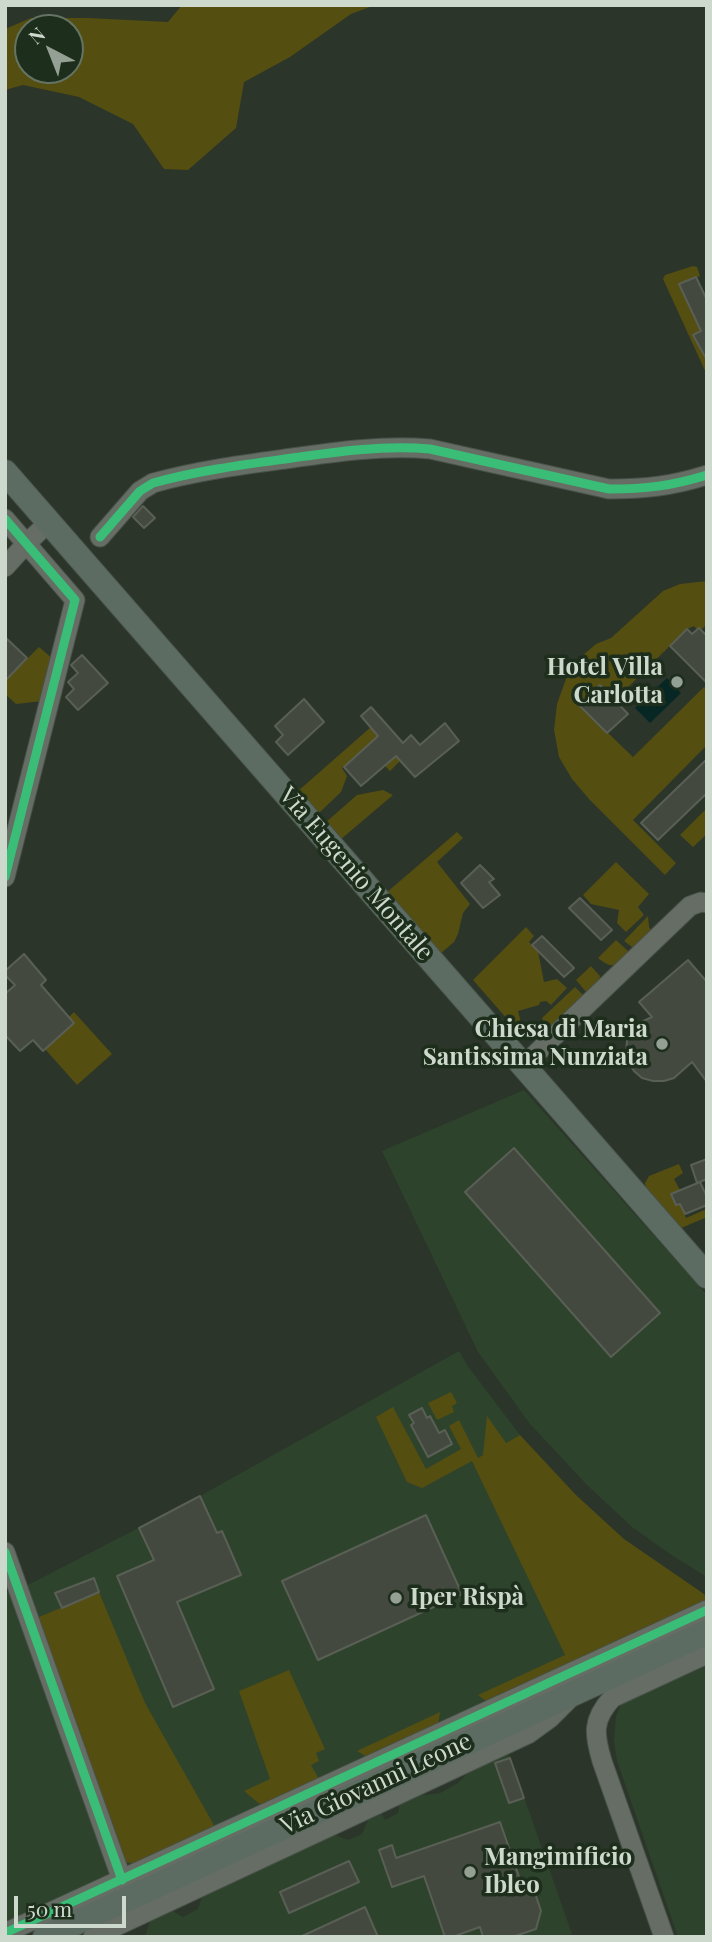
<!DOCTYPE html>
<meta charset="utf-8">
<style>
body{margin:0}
#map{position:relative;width:712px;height:1942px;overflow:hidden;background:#2b352a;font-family:"Playfair Display",serif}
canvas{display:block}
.frame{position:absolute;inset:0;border:7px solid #ced9cd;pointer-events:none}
.north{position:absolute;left:14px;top:14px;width:70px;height:70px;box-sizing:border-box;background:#1d2f1c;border:2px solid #647363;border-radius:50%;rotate:318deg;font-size:19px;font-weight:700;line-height:28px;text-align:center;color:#ced9cd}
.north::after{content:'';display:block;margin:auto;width:24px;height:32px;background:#95a094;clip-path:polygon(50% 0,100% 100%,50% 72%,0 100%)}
.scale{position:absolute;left:14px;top:1896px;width:112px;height:32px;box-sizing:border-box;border:4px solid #ced9cd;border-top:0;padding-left:9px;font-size:21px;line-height:24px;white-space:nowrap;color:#ced9cd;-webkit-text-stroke:5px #1d2f1c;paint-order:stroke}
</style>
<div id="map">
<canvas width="712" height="1942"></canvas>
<div class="frame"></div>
<div class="north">N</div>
<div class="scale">50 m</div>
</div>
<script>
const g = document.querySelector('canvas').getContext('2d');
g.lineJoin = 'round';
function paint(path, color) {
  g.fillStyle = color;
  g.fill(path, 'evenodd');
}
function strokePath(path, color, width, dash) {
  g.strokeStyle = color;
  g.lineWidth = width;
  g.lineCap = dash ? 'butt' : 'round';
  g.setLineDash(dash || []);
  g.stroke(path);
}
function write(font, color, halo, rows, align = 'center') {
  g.font = font + ' "Playfair Display",serif';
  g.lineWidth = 7;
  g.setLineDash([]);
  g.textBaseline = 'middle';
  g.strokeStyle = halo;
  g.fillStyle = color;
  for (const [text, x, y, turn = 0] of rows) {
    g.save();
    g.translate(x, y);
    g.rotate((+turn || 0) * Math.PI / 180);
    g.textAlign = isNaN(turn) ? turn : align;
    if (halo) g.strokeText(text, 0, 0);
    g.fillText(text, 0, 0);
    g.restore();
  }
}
const built = new Path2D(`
 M524,1090L707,1295V1577L673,1556L632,1527L587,1485L530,1424L478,1352L382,1151Z
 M459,1351L467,1365L520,1435L473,1461L569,1663L5,1924V1593L28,1585L200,1496Z
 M707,1666V1937H678L617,1761L614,1741L616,1716L621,1704Z
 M509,1754L572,1934L564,1937H145L150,1921L171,1910L183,1917L198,1909L202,1897L332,1834L348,1840L362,1834L368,1820L382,1814L385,1820L398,1813L399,1805L422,1795L440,1793L458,1783L469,1772Z`);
const green = new Path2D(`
 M182,5H375L351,14L290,57L244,82L236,128L188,170L164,169L133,124L79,97L23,85L5,90V29L31,18H88L168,22ZM28,28H70V70H28Z
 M693,266L697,267L700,276L679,284L701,331L707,352V375L663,279L665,275Z
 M707,581V627L705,626L699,632L694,626L687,629L615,700L600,685L579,705L633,757L704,687L707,689V745L633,820L676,863L665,875L589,799L572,779L559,757L554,730L557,704L567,676L582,656L596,644L611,638L663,591L680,584Z
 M39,647L53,659L43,701L16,704L5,694V678L7,679Z
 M371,727L400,761L390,771L366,747L342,768L347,776L341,792L318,814L298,791Z
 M383,790L393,795L340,840L325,823L357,795Z
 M707,808V834L693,847L680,835Z
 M457,832L463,838L437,862L470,904L463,913L458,934L454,942L440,954L386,893Z
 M616,862L649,894L638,907L644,915L626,932L617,923L619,910L591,904L583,895Z
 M648,916L649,927L653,933L636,950L624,941Z
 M526,927L534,936L529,942L538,951L544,982L557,979L567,988L551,1005L546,1001L540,1002L539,1005L518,1011L521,1023L515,1028L473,980Z
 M616,940L628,951L630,956C618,967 611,969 598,958Z
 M591,966L600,976L597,987L587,993L576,980Z
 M575,987L584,996L551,1030L545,1027L542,1018Z
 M74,1012L112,1054L77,1085L45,1049L74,1023L69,1017Z
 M679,1164L683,1173L674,1179L680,1190L676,1205L680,1204L686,1218L707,1209V1217L679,1229L646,1190L645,1183L649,1176Z
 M451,1392L457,1403L452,1406L454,1412L437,1420L428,1403Z
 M393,1407L426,1469L461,1449L449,1426L459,1420L478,1458L483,1455L487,1416L506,1443L520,1435L576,1495L624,1539L704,1594L707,1600L486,1701L478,1695L565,1655L472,1461L422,1488L407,1482L376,1417Z
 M99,1592L145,1703L215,1827L136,1864L126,1862L120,1856L39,1617Z
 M289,1670L325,1749L316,1753L319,1761L311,1765L319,1779L262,1806L244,1791L270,1779L239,1691Z
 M440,1712L438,1724L367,1757L357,1751Z`);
const water = new Path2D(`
 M667,678L681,693L650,723L635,708Z`);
const building = new Path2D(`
 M696,277L707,300V360L693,335L701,331L679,284Z
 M143,506L155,518L144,528L133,517Z
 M699,628L707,636V683L670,646L687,629L692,634Z
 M5,637L27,658L5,681Z
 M82,655L108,683L78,710L66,697L74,689L68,682L78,673L71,665Z
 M600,685L628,714L607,733L579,705Z
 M304,699L324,722L288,755L276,742L283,735L275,726Z
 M371,707L403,743L411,735L420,745L445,723L459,741L415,777L396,756L361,786L344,767L378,736L361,716Z
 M707,759V793L658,840L641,823Z
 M480,865L494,879L489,882L500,895L483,908L461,883Z
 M580,898L612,930L601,940L569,908Z
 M542,936L574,968L564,977L532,945Z
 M24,954L46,980L41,985L74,1023L43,1051L33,1040L20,1051L5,1035V994L15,985L5,975V971Z
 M688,960L707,982V1082L692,1062L674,1078L664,1081H653L642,1078L634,1071L628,1062L626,1051L627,1041L631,1031L639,1023L652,1017L639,1002Z
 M514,1148L660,1313L611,1357L465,1192Z
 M707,1159V1179L697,1183L691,1165Z
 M700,1182L707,1197V1205L685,1214L680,1204L676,1205L671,1194Z
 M422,1408L427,1418L430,1416L439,1433L445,1430L452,1444L428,1457L411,1425L414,1423L409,1415Z
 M200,1496L217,1533L222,1531L241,1575L177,1602L214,1689L173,1707L117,1576L154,1560L139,1528Z
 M426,1515L462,1594L318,1660L282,1581Z
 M94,1578L99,1592L62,1608L55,1593Z
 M510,1758L524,1798L509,1803L495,1763Z
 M500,1822L525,1894L534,1890L541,1911L536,1929L512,1937H483L480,1927L452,1937H445L424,1876L392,1887L379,1850L392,1845L396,1858Z
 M349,1861L359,1882L289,1913L280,1892Z
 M365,1907L378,1937H300Z`);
const minor = new Path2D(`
 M5,519L75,600L5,877
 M100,537L140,491L153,483C196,471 241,465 285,459C334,452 381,445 430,449L609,489C645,489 672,486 707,475
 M5,567L26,544L49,522
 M523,1066L690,906L701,902L707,903
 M5,1552L122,1880
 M5,1933L707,1610
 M93,1937L528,1734L550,1718L569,1699
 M664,1937L602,1761C594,1734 592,1720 612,1698L707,1654`);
const major = new Path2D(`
 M5,472L707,1276
 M45,1937L707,1632`);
const cycleway = new Path2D(`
 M5,519L75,600L5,877
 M100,537L140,491L153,483C196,471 241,465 285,459C334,452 381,445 430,449L609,489C645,489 672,486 707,475
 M5,1552L122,1880
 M5,1933L707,1610`);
const markers = [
 [677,682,7,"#95a094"],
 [662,1044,7,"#95a094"],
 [396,1598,7,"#95a094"],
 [470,1872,7,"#95a094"]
];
const poiNames = [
 ["Hotel Villa",663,668],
 ["Carlotta",663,696],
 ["Chiesa di Maria",648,1030],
 ["Santissima Nunziata",648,1058],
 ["Iper Rispà",410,1598,"left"],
 ["Mangimificio",484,1858,"left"],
 ["Ibleo",484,1886,"left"]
];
const streetNames = [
 ["Via Eugenio Montale",356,874,49],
 ["Via Giovanni Leone",376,1784,-25]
];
paint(built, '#2d432c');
paint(green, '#554e11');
paint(water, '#062724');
paint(building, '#43493f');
strokePath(building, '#595f55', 2);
strokePath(minor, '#485148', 21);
strokePath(major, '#485148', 26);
strokePath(minor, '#656d64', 19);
strokePath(major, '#5c6c62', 24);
strokePath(cycleway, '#3abd76', 9);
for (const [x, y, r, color] of markers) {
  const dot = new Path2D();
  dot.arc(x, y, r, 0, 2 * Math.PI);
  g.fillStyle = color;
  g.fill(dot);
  strokePath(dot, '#1d2f1c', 2.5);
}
write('bold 24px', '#ced9cd', '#1d2f1c', poiNames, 'right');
write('24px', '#ced9cd', '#1d2f1c', streetNames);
</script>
